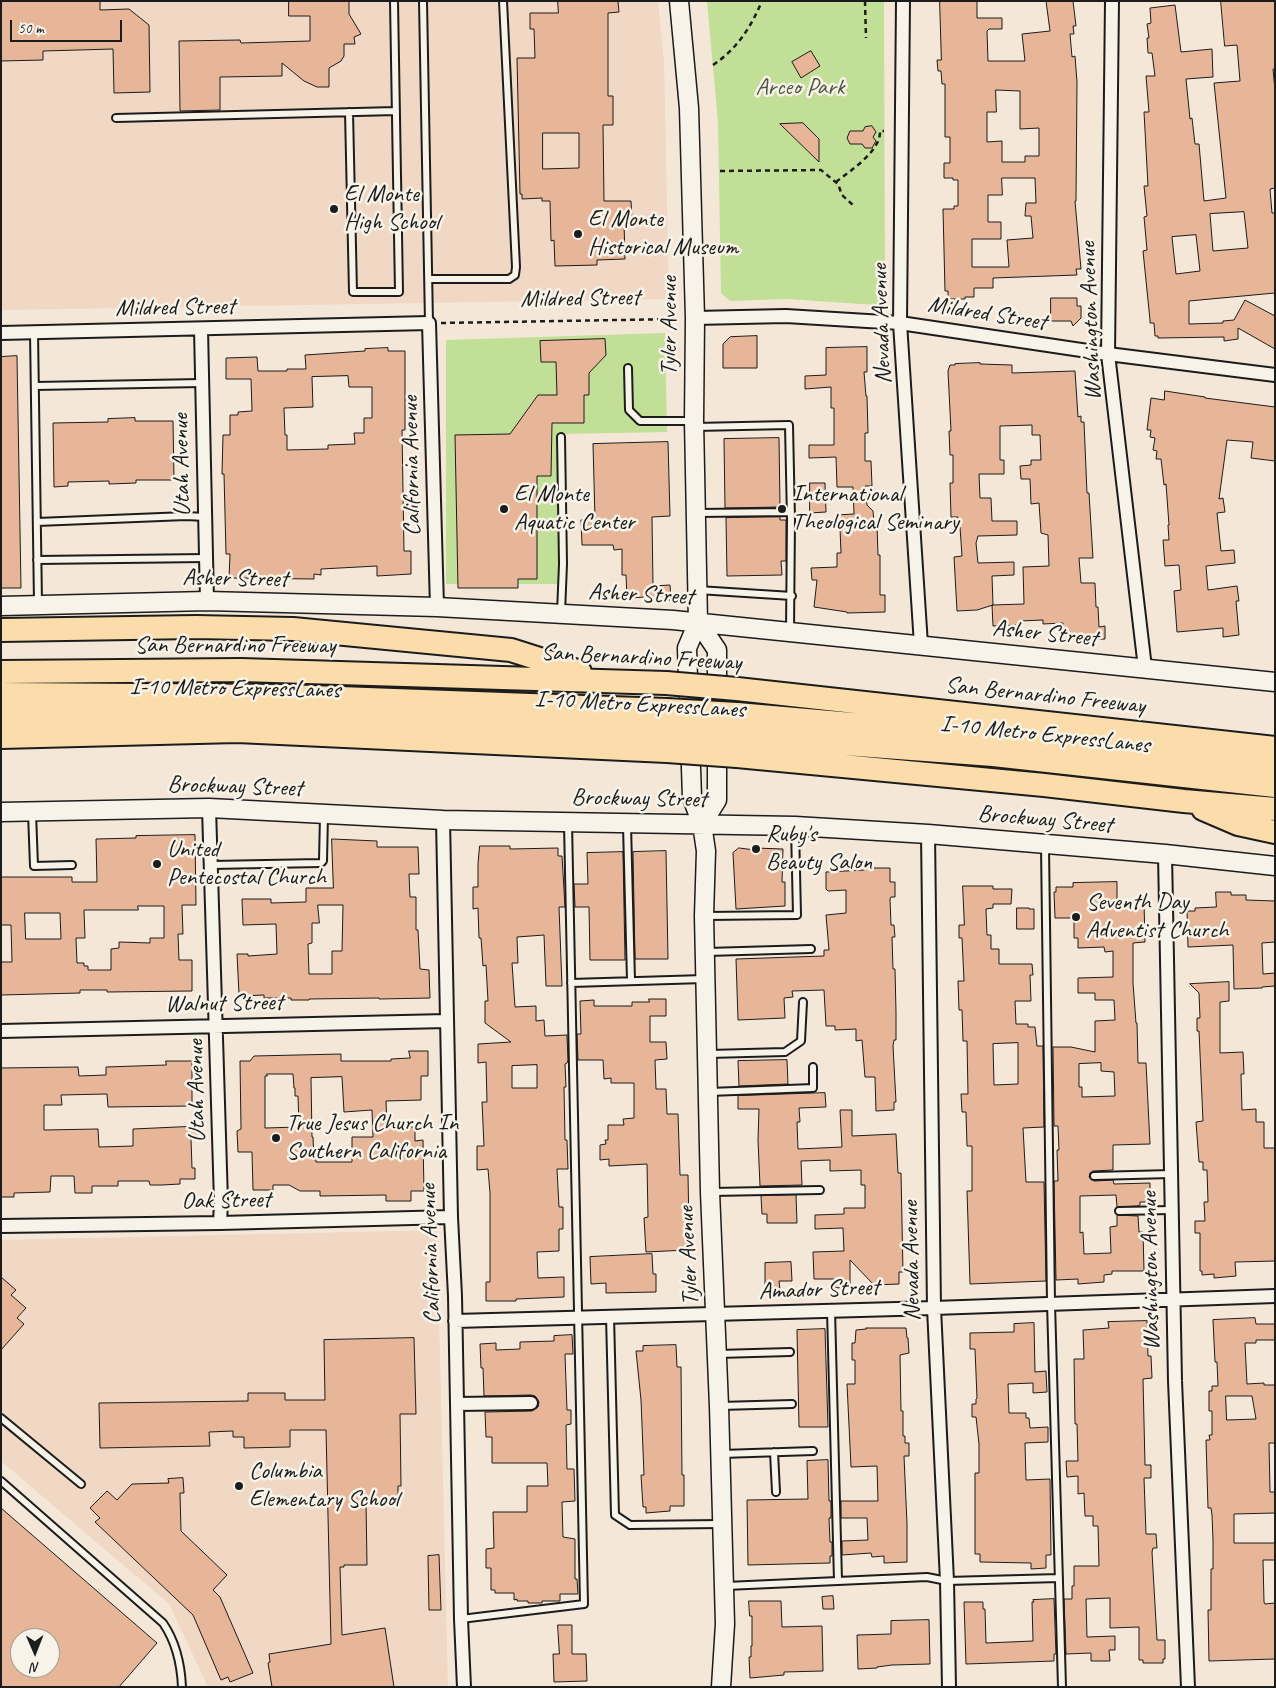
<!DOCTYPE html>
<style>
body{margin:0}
#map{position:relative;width:1276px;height:1688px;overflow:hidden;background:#f4e7d8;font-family:Caveat,sans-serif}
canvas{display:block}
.frame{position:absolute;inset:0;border:2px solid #1c1c1c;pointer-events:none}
.north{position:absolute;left:10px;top:1628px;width:50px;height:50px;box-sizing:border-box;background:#f7f3e8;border:1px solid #9f9d96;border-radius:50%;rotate:179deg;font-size:14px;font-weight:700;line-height:20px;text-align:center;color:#1c1c1c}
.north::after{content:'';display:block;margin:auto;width:18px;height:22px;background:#1c1c1c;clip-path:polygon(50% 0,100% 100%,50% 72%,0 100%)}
.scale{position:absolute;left:10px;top:20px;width:112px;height:22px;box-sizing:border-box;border:2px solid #1c1c1c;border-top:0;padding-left:6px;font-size:15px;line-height:18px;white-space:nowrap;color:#1c1c1c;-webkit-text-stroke:4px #f7f3e8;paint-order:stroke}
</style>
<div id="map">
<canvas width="1276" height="1688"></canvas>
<div class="frame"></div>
<div class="north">N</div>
<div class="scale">50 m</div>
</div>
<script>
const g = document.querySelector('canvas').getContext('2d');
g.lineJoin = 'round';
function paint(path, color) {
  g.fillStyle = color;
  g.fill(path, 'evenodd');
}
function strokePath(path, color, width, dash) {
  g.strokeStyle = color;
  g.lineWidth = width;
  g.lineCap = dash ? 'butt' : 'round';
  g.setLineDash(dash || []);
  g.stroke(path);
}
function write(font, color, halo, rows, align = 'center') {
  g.font = font + ' Caveat,sans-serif';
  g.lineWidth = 5;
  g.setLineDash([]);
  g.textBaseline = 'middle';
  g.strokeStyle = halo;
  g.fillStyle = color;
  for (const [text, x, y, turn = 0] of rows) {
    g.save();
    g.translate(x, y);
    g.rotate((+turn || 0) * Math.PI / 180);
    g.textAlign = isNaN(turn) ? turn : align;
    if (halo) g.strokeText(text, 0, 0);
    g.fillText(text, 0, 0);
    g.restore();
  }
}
const built = new Path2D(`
 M1,1H658L664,60L669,299L1,310Z
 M437,1230L448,1687H208L169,1604L1,1461V1240Z`);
const green = new Path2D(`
 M707,1H884L885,299L876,305L787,299L730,301L721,293L718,122Z
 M665,333L667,432L561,434L563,584H446V340Z`);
const building = new Path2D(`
 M1,1H100V10L129,9L149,25L150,92L114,93L113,49L43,51V60L1,61Z
 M289,1H349V14L361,34L354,37L355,44H344V56L341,61L329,68V87H317L304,81L282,63V76L220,77V110L180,111L179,41L240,40L241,43L310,41V16H289Z
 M558,1H618L619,12L608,13V96H613V125H603L604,201H631L632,221L624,222L625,259L597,260V265L555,266L554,240L551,241L550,201H542V198L522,199V194H520L517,58H535L534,29H530V13H558ZM543,133H579V168L543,169Z
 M940,1H977V18H1002V29H989L987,31L988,61H1025L1022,34L1050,31L1046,1H1073L1076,26H1073L1074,34H1070L1072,57L1075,56L1077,82L1076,201H1075L1081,269H1076L1077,275L993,278V288H974V297H965V299H948V291H945L943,209H954V206H958V180H953V178H944V163H950V137H945V84H942L941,71H938L937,60H941ZM996,90L1020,91V129L1039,128V156H1025V162H1002V141L987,142V112H996ZM1002,178H1035L1036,203H1026L1025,216H1031L1033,238L1007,240L1009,267H972V239H1001V222H988V195H1002Z
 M1221,1H1275V69H1273L1275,90V188L1270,189L1272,213H1275V293L1189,301V324L1223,323V321L1234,320L1245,300L1275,316V349L1238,328V339L1224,341V337L1158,338V336H1155L1154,323H1150V320L1143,251L1147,250L1144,217L1147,216L1144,186H1148L1144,112H1149L1146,76H1155L1152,53H1148L1147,38H1149L1147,24L1151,23L1150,8L1175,5L1181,52L1212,49L1213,77L1186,79L1190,119L1192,118L1195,144H1199L1204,201L1226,198L1214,83L1240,81L1237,45L1225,46ZM1244,212L1248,248L1213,251L1210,214ZM1196,235L1200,271L1176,274L1172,237Z
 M811,51L820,66L801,78L792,62Z
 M803,123L819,139V162L780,124Z
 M872,126L876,132L873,137L876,141L872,148H865L862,144H850L847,138L850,131H863L865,127Z
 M1051,298H1077V306H1081V318L1073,326L1071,321H1051Z
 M757,336V368H723V344L730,337Z
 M605,339L606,355L589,373V395H584V423H552L551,476H537V579H518V588H458L455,435L510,434L538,395H557L556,362H541L540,341Z
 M867,347V372H864L866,396H867L868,433H865V461H871L872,486H865L867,505L873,511L874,524H877L878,555H880V595H885V612L847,613V612L814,607L817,580H812L811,568L837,567V553H841L840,528H837L836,515L854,514L853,487H837L836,457L809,458V445H834V408H831V387L805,389V376L826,375V348Z
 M388,348V351H405V430H402L404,551H411V574L377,576V566L321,569V575L314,574V579L229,578L230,554H226L224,474H222L223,435H230V415H238V412L252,411L251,379H226V358L257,357L258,371H287V369H306L305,355L365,351V349ZM348,376L349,387H372V418H364V433H354L355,444L328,445V449L287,450V435H285L284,408L313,407L312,377Z
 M17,356L21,588H1V357Z
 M980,363V364L1012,365V373L1075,371L1078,417L1081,416V422H1084L1087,493H1089L1093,558H1079L1081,583H1095L1096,607H1098L1099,627L1105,626V639L1080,640L1063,638V623L1043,624V620L1019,621L1020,625L993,626L992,605L1024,604L1023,567L1049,566L1048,535L1041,533L1039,503L1031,504L1030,479H1021L1020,466L1031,465V460H1041L1040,435H1032V425L1000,426V460H1004V474H979L980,498H991L992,521H1017V535L978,536L976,543L978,563L1014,562V575L992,576L993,605L977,610L957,611L954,557L962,556L960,527H958V517H951L950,483H953V455H950L949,431H951L948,371L950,365H955V364Z
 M1165,391L1205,397V398L1275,407V461L1251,458L1253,442L1227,440L1219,499L1223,498L1225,512L1217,513L1221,551L1234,550L1235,563L1206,566L1208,590L1237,586L1239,601H1236L1239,635L1223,637V628L1177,632L1174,591L1181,590L1179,565L1165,566L1163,540H1169L1168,525H1169L1166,484L1164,485L1161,459H1156L1157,451L1153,450L1155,438L1150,437L1151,430H1147L1151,398L1164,400Z
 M135,418V421H173L174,480H136V483L109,484V481L68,482V486L54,487L53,423L108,422V419Z
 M779,438L780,507L725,508L724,439Z
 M668,442L670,516L652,517L653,586L670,585L671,600L647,599V597L627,598L626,575H622V549L614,550L613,545H582L581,520L595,519L593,444Z
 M810,483H825L826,512L810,513Z
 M780,517V520H786V561H781L782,575L727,576L726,518Z
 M195,835L196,905H182L183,934H178L179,960H192V991L107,992V990H80V993L1,995V962H12L11,925H1V877H72V882H97L96,839L136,838V836ZM138,906H164V938H150V943L119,942V948L111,949V970H88V966H84V963H77L76,938H85L84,910H138ZM25,913H60L61,939H26Z
 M332,839L377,841V847H418L419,874H409L410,897H416V930H418L420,969L429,970L430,998L379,999V998L309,999V1000H291V998H264V995L241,996L239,994L237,954H248V956L277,954L276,924L243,925L242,899H271V903L306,902V888H333ZM318,905H343L342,951H332V974H309L308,944L312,943V923H319Z
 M480,846H510V849L558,848V856H562L565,907H559L562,986H546L544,935L517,937L518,963H512L515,1007L536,1006V1021L544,1020L545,1036L567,1035L568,1060L567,1063L565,1064L566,1087H564L565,1140H567L568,1169H557L559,1207H563V1229H559V1251L537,1252L538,1278L564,1277V1297L516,1299V1301H486V1282H490V1193L488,1169L477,1170V1146H484L482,1102H487L486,1062L478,1063V1044L511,1042L485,1023V1001H488L486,965L483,966L481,938H479L478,908L473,909V887H478V864ZM537,1065V1088H512V1066Z
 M739,848L755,850V848L783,849L782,882H785V906L736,909L733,853Z
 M666,851L668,959H635L633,852Z
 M623,852L625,960H590L589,907H575L574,884H588L587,853Z
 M864,868H890V882H895V897H891L890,899L891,925H894L895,937H892L893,969H895L896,1012V1040H894L893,1046L896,1102H894V1110L876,1111L875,1077H865L862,1040L856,1041V1029L835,1030V1026H826L824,990L792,991L793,997L784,998L785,1018L738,1020L736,959L824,956V950H829L826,915L846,913V890L828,891L826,889V872L864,870Z
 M1117,882V901L1144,902L1145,942L1133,943V983L1136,1023H1137L1138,1063H1146L1150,1144L1113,1145V1170L1093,1171L1090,1173L1089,1177L1094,1181L1113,1180L1114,1184L1150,1183V1202H1140V1205L1138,1206L1117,1207L1116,1195L1080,1196V1233L1083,1232L1084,1254L1111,1253L1110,1227L1117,1226V1215L1138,1216L1139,1232H1143L1144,1271H1112V1274L1104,1275V1282L1078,1284V1279L1056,1280L1054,1181H1058L1057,1150H1059L1058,1126H1054L1053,1047H1071L1095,1052V1021L1115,1020L1114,1000H1095V993H1078V978L1113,977V951L1105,952L1104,947L1078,948V938H1074V918H1055L1054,892H1056V887H1073V883ZM1101,1063V1071L1114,1072L1115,1096L1082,1097V1087H1079V1064Z
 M963,886H993V889H1012L1011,904H993V908L986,909L987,935H991V949H999V964H1032L1033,975H1030L1031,1001H1015L1016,1024H1028V1027H1035L1037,1046H1043L1044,1127L1023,1128L1026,1182H1044L1046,1281L970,1284L967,1191H972V1146H967L966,1112H962L961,1094H968L967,1041H963L962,1010H959L958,981H964L962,938H959V925H964ZM1018,1043V1084L994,1085L993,1044Z
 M1216,892H1231V895H1246V900L1275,901V942L1262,943L1263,974L1275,973V986L1262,987V988L1234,989L1233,945L1188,947L1187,911H1195V908L1216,907Z
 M1017,908H1029V909H1034V929H1017Z
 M1229,982V1001L1220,1002V1053L1243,1052L1244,1074H1241L1242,1110L1256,1109V1122H1264V1148H1275V1261L1235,1262L1236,1276L1214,1278V1274L1202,1275V1271H1200V1233H1195V1221H1205L1204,1202H1208L1207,1170H1203V1162H1199L1197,1135L1196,1122L1203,1121L1199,1031H1197V1018H1200L1199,993L1190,984Z
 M649,999H666V1016H650V1042H666L667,1059L655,1060L656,1089H666L667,1114H678L680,1175H688L689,1229H687V1250L646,1252L644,1218L648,1217L647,1164L609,1166V1159L600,1160V1145L606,1144L605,1140H608V1125H624L623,1119L634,1118V1083H611V1078L604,1079L603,1060H578L577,1034H581L580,1001L594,1000V1006H632V1002H649Z
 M409,1051H428V1076H421V1100L386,1101L387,1127H415V1141L423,1140L424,1191H411V1201H386V1195L320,1196V1191H300L289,1185H273V1190H253L252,1152H238L237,1131L241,1129L240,1061H250L254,1056L341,1054V1061H391V1059L410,1058ZM267,1074H293L294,1088H295V1096H298L299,1127L265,1128V1076H267ZM342,1077L344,1112L372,1110L373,1137H352V1162H316V1159L314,1160L313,1137H312L311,1078Z
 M787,1060L788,1084L739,1086L738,1061Z
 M166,1061H192V1106L108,1107L107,1094L61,1095L62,1105H44V1130L98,1129L99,1147L133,1146V1129L199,1126L201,1139H191L192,1168H195V1179H180V1184L162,1185H150L149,1181H118V1186H92V1193H75L74,1176H51L50,1192L14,1193V1197H1V1068L78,1067L79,1076L106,1075V1067L166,1065Z
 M825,1093L826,1107L799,1108L800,1122H797L798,1149L842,1147L840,1110H852V1136L896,1134L898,1173H901L903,1272H899V1284L874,1285L850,1260V1287L834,1288V1279H814L813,1252L844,1251L843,1228L815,1229V1215L844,1214V1208H865V1185H861V1170L830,1171V1160L801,1161L802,1185L760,1186L758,1140L759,1109H738V1096Z
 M796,1195L797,1223H767V1214H762L761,1196Z
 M652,1254L653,1274H656V1292L606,1293V1283L591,1284L590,1257Z
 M791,1262L792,1281H779L780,1290L765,1291V1263Z
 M1,1277L16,1290L11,1295L26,1308L17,1318L24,1324L1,1350Z
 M1255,1318L1256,1324H1275V1340H1256V1343H1245L1247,1384L1264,1383V1385H1275V1443H1269L1270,1492H1275V1513L1234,1514V1543H1275V1560H1263L1264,1602L1265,1604L1275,1603V1659L1209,1661L1208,1610H1211V1569H1213V1540L1212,1515L1211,1508H1208L1206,1440H1210L1209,1435H1212V1411H1209V1391H1212V1386H1218L1217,1362H1215L1213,1320ZM1226,1396H1252L1256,1419L1227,1420Z
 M1147,1321L1148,1356H1151L1152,1378L1143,1379L1145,1465H1151V1478H1144L1146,1534H1156L1157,1548H1153L1152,1552L1157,1640H1165V1659H1163V1663H1143V1660H1139V1627L1110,1628V1598L1086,1599L1087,1637L1115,1636V1650H1109L1110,1661H1091V1653L1066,1654L1064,1599H1072V1586H1074V1566H1099L1098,1526H1093V1516H1085L1084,1493L1078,1494V1476L1067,1477L1066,1461H1078L1077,1424H1075L1074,1359H1084L1083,1330L1109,1328L1108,1322Z
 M1034,1323L1035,1372L1046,1371L1047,1392L1033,1393V1383L1008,1384L1009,1413H1026V1418H1029L1030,1428L1048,1427V1442L1025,1443L1026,1480L1050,1479L1051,1555H1046V1568L1031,1569V1563L980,1562V1554H975V1473H979V1444L976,1417H972V1404H976V1399L977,1398L975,1349H970V1333L1014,1332V1324Z
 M866,1328H906L907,1338H908L909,1353L900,1355L901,1411H903V1436H905V1443H909V1456H904L907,1524V1562L884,1563V1556L872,1557L871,1553L842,1555V1541L868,1540L867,1518H841V1501H878L877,1466L851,1467L847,1384H855V1360H852V1343H855L856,1330L866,1329Z
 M825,1329L828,1427H799L797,1330Z
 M572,1335L573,1354H565L567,1410H571V1424L566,1425L567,1469H574L575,1501L562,1502L563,1537L575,1539V1579H577L578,1594H560V1601H542V1603H528V1601H517V1599L514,1600V1593H495V1590H491V1568H486V1549L494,1548L493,1512H527V1486H548L547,1463H492V1437H486L485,1412L532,1411L538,1407L539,1402L535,1396L531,1395L484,1396L483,1368H481L480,1344L496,1343V1350L520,1349V1342L554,1341V1336Z
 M414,1338L416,1414H400L401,1486H398V1501L366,1502L367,1565H344V1567H340L342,1635L385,1628L394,1687H272L268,1663L270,1662L269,1654L331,1644L326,1430H290V1447L244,1448V1437H233V1431L209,1432L210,1446L100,1448L99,1403L248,1401V1393H285V1400H325L324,1340Z
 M676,1345L677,1367H681L682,1475H684V1506H670V1511L646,1513V1507H643L641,1475H644L641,1400L636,1351H643V1346Z
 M828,1460L829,1501H831V1518H829L830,1542H832V1556H830V1563L748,1565L747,1500L808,1499L807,1461Z
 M183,1478L184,1493H180L181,1531L227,1575L213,1590L220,1597L253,1673L230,1682L228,1677L221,1680L193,1615L95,1522L100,1518L90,1508L107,1491L117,1500L132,1484L169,1483L168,1479Z
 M1,1508L157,1643L119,1687H1ZM20,1638H50V1668H20Z
 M439,1555L441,1610H429L428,1556Z
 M833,1596L834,1609H823L822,1597Z
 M1054,1599L1056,1654H1054V1661L966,1664L964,1602H983V1609H985L986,1643L1033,1641L1032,1602H1034L1033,1600Z
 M749,1601H781L782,1627L822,1626L823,1671L784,1672V1675L750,1678L749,1657H751V1646H752V1616H750Z
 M929,1620L930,1664L892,1665L877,1667V1668L858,1669L857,1635L891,1634V1621Z
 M558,1625H572V1654H586L587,1681L554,1682L553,1654H559Z`);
const path = new Path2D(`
 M865,1L866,38
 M713,65C737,49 751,27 762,1
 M720,171L821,170L838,184L842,195L854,206
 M836,182C850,171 881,151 880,131H884
 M441,323L678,319`);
const lane = new Path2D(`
 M423,1L429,323
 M349,112L353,292H399L394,1
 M116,118L396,111
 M429,279H509L515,275L516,267L503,1
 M34,332L38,603
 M628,368L629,410L640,421H692
 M35,386L202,383
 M695,427L789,425L791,520L790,631
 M697,513L791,512
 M37,522L186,516L205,517
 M37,560L206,558
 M698,590L792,596
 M561,613L563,564L561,437
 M32,813L34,866L72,865
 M627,825L631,981
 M1045,846L1051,1303L1062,1687
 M211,865L321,863L323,861L324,815
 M706,916L797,915L795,828
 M707,952L811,949
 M571,983L704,979
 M709,1054L785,1052L801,1041L803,1002
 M709,1092L813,1088V1067
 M1094,1176L1171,1174
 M712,1192L820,1190
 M1119,1211L1171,1210
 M831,1310L838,1581
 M610,1316L615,1515L630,1525L721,1524
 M718,1354L790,1352
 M720,1406L792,1404
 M1,1418L81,1484
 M774,1452L776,1492
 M722,1454L813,1451
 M1,1481L163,1623C176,1642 181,1664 182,1687
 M726,1586L927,1577L947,1581L1059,1578
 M461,1619L584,1604L568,823`);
const street = new Path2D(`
 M903,1L900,323L921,645
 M1112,1L1108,354L1145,668
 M695,318L786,316L900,323L1108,354L1275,375
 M201,329L207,601
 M1,333L429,323L437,607
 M209,808L221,1202L220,1223
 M443,820L451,1217L455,1296L461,1619L464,1687
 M928,834L934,1308L947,1581L949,1687
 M1165,854L1175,1381L1188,1687
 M1,1031L447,1021
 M1,1226L220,1223L451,1217
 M455,1321L934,1308L1275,1296
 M457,1404L531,1403`);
const secondary = new Path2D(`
 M679,1L689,108L695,318L694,421L698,622L687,648L692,798L702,824L706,851L704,916L710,1192L719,1406L725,1624L721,1687
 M1,606L207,601L437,607L673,620L1275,682
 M698,622L717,650V800L702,824
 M1,812L209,808L443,820L795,826L928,834L1165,854L1275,866`);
const highway = new Path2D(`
 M1,630L196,627L293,629L511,650L580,672
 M1,672L241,670L666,683
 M737,689L1275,748
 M1,694L285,696L667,710
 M737,714L991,736L1275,767
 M1,715L185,713L306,716L667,731
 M737,736L993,755L1275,786
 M1,737L237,731L667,751
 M737,756L1044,785L1184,801L1275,809
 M1203,809L1238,824L1275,832`);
const highwayBridge = new Path2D(`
 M666,683L737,689
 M667,710L737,714
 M667,731L737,736
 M667,751L737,756`);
const markers = [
 [334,209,5,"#1c1c1c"],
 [578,234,5,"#1c1c1c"],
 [504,509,5,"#1c1c1c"],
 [782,509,5,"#1c1c1c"],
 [756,849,5,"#1c1c1c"],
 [157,864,5,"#1c1c1c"],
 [1076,917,5,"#1c1c1c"],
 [276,1138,5,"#1c1c1c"],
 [239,1486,5,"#1c1c1c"]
];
const parkNames = [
 ["Arceo Park",800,88]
];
const poiNames = [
 ["El Monte",344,195],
 ["High School",344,223],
 ["El Monte",588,220],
 ["Historical Museum",588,248],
 ["El Monte",514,495],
 ["Aquatic Center",514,523],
 ["International",792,495],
 ["Theological Seminary",792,523],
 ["Ruby's",766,835],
 ["Beauty Salon",766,863],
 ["United",167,850],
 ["Pentecostal Church",167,878],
 ["Seventh Day",1086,903],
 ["Adventist Church",1086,931],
 ["True Jesus Church In",286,1124],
 ["Southern California",286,1152],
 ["Columbia",249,1472],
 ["Elementary School",249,1500]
];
const streetNames = [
 ["Mildred Street",580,299,-1],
 ["Mildred Street",175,308,-1],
 ["Mildred Street",987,314,9],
 ["Washington Avenue",1091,321,-92],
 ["Nevada Avenue",882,324,-92],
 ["Tyler Avenue",670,326,-90],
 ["Utah Avenue",182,465,-91],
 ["California Avenue",412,466,-91],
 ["Asher Street",235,579,1],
 ["Asher Street",641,595,3],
 ["Asher Street",1045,634,6],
 ["San Bernardino Freeway",235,646],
 ["San Bernardino Freeway",641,658,3],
 ["I-10 Metro ExpressLanes",235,689,1],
 ["San Bernardino Freeway",1045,696,6],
 ["I-10 Metro ExpressLanes",640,705,3],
 ["I-10 Metro ExpressLanes",1045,735,6],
 ["Brockway Street",235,787,2],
 ["Brockway Street",639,799,1],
 ["Brockway Street",1045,820,5],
 ["Walnut Street",224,1004,-1],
 ["Utah Avenue",197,1091,-91],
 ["Oak Street",226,1201,-1],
 ["California Avenue",431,1254,-92],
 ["Tyler Avenue",689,1256,-93],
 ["Nevada Avenue",912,1261,-91],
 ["Washington Avenue",1151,1271,-91],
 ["Amador Street",819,1290,-2]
];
paint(built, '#f0d8c5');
paint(green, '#c2df97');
paint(building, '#e7b598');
strokePath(building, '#1c1c1c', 1);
strokePath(lane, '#1c1c1c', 10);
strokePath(street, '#1c1c1c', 16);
strokePath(secondary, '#1c1c1c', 21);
strokePath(highway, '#1c1c1c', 26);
strokePath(path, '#1c1c1c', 2.5, [5, 4]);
strokePath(lane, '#f7f3e8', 6);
strokePath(street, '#f7f3e8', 12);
strokePath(secondary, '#f7f3e8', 18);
strokePath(highway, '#fbddab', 22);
strokePath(highwayBridge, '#1c1c1c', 26, []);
strokePath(highwayBridge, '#fbddab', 22);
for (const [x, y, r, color] of markers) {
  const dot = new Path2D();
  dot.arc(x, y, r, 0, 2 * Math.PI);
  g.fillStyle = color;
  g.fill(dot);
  strokePath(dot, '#f7f3e8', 2);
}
write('24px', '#4e5641', '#f7f3e8', parkNames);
write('24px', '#1c1c1c', '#f7f3e8', poiNames, 'left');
write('24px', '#1c1c1c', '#f7f3e8', streetNames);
</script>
